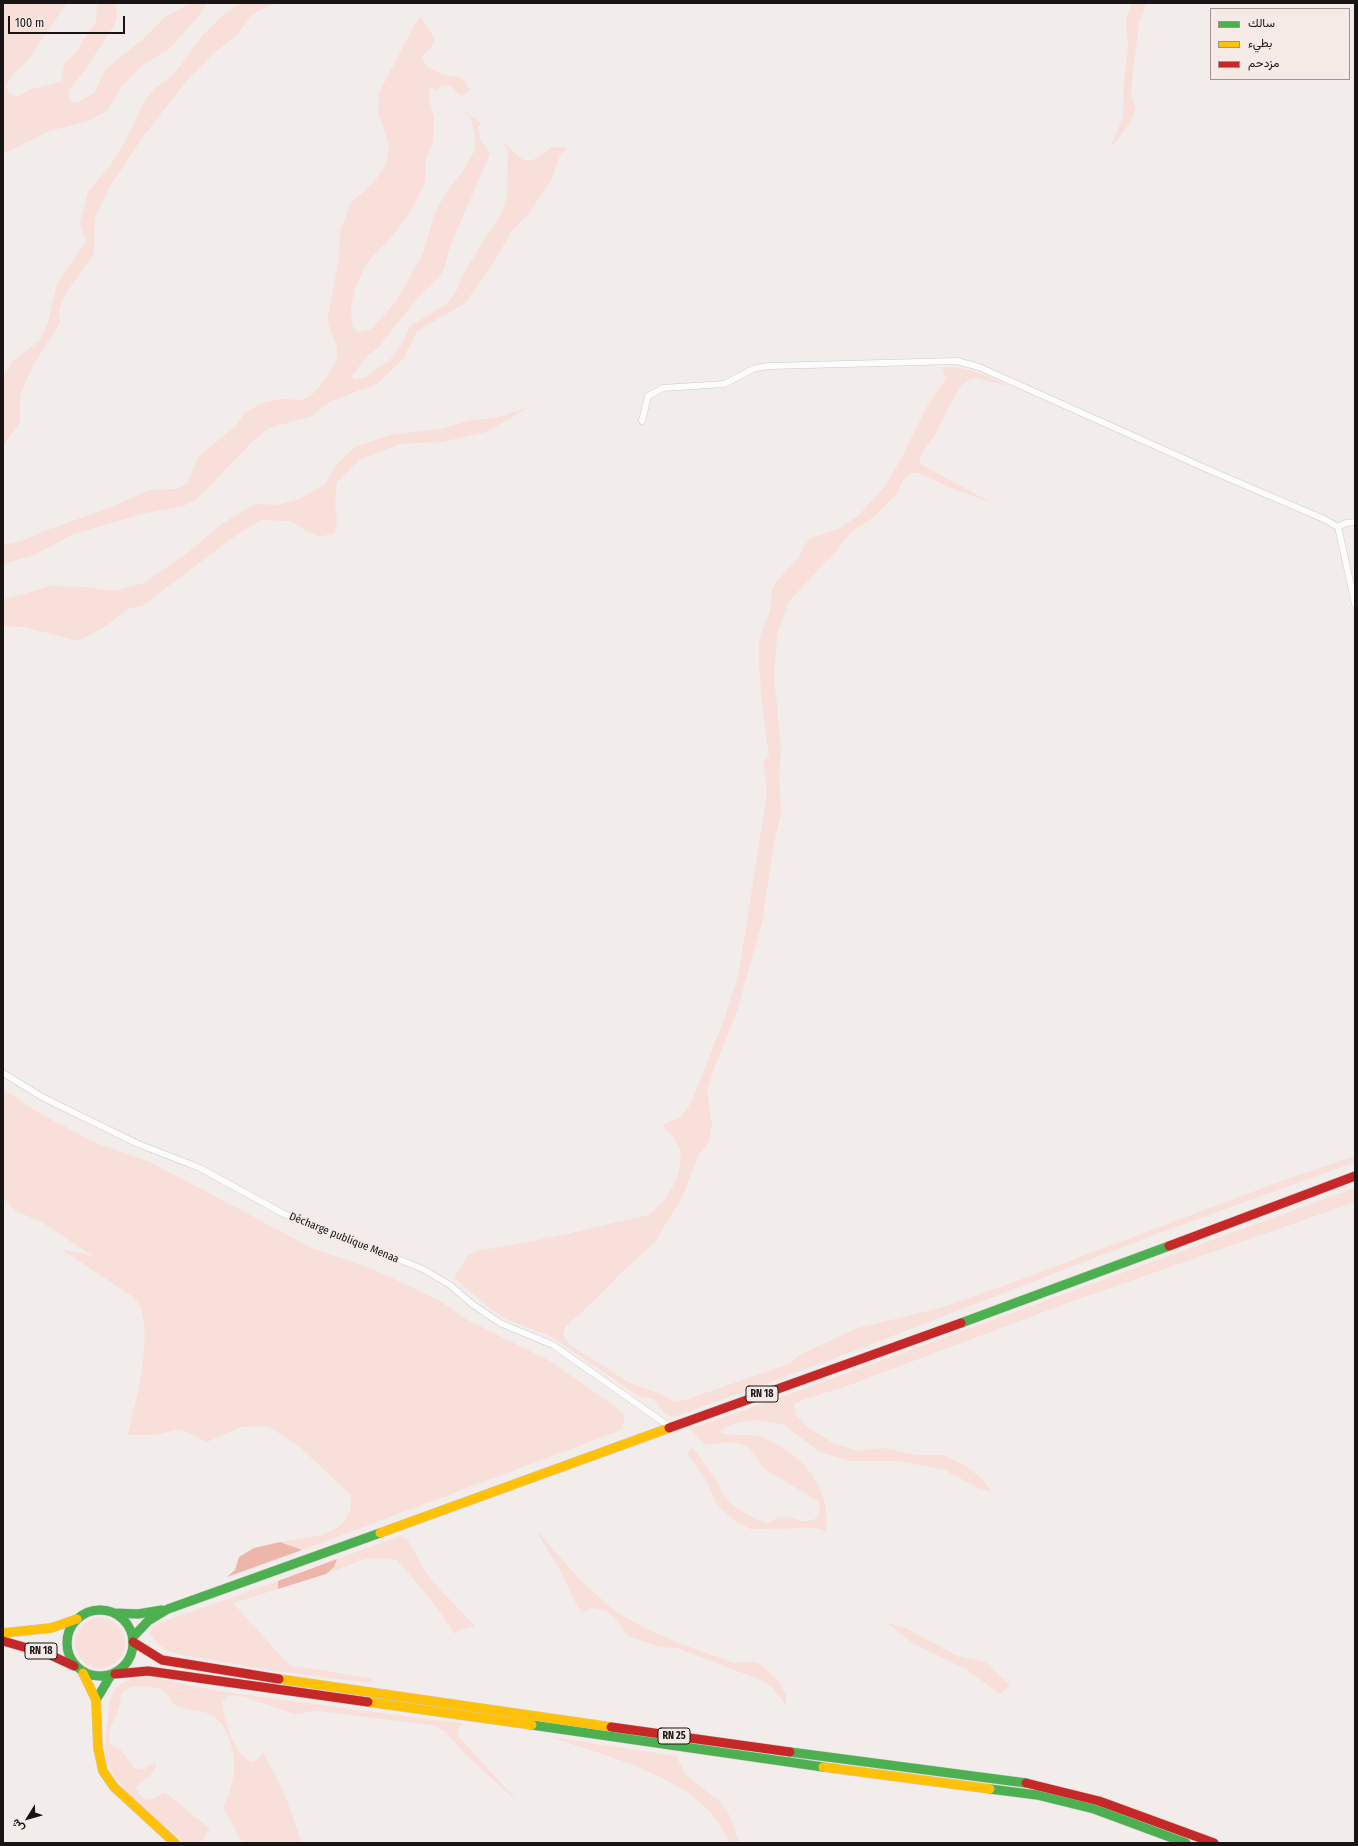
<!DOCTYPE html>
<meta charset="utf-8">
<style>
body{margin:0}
#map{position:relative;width:1358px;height:1846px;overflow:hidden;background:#f2ecea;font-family:"Fira Sans Condensed",Vazirmatn,sans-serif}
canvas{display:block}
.frame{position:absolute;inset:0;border:4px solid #191515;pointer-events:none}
.legend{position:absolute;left:1210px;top:8px;width:140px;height:72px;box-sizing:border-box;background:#f6eae7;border:1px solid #9e9593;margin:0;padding:5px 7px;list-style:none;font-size:12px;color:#191515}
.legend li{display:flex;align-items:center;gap:8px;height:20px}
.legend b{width:20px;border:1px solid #9e9593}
.north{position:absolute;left:8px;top:1798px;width:40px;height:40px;-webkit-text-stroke:3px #f6eae7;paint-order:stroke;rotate:233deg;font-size:11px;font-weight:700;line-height:16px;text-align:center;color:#191515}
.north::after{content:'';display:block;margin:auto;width:14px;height:18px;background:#191515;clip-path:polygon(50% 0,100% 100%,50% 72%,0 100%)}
.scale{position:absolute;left:8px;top:16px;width:117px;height:18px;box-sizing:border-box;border:2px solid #191515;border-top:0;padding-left:5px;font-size:12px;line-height:14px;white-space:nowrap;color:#191515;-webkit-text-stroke:3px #f6eae7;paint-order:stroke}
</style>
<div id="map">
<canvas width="1358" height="1846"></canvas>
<div class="frame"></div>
<ul class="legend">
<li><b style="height:5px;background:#4caf50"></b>سالك</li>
<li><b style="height:5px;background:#ffc107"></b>بطيء</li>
<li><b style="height:5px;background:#c62828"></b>مزدحم</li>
</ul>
<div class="north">ش</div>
<div class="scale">100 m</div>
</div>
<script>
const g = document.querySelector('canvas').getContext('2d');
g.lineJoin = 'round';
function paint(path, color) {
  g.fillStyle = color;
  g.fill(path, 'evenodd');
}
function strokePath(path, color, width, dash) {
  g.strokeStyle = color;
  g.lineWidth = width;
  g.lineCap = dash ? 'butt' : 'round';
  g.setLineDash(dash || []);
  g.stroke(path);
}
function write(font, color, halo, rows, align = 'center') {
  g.font = font + ' "Fira Sans Condensed",sans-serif';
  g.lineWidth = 3;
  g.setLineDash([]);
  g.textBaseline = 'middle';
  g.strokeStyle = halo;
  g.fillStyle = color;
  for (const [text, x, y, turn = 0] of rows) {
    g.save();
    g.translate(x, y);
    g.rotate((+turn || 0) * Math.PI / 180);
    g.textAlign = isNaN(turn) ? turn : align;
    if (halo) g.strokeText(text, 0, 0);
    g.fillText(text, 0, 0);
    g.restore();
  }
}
const green = new Path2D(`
 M3,3H67L27,61L14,73L6,86L9,94L18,97L31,89L61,82L64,65L78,50L84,38L96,22L97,3H115L117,15L114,26L82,74L69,89L68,97L71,102L77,103L95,92L105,70L142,40L165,17L190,3H207L196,19L170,48L142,66L122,85L108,110L89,121L49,131L3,154Z
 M241,3H275L253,14L238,34L214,53L187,80L142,138L109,188L95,217L94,254L64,296L59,310L60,323L31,369L20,396V422L3,446L4,374L13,361L39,341L47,326L57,284L86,241L80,223L88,192L110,166L128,136L143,104L154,89L175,73L204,34L224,14Z
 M1132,3H1146L1139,23L1132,79L1131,97L1136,108L1131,121L1110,149L1123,116L1124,79L1128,48L1126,19Z
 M421,17C430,35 444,38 422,56L426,66C430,68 436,72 441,74C454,78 465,73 469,90L464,95H460L450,86L442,85L437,91L432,87L429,89V99L434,118L433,141L426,159L425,182L412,210L390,239L371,258L364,268L355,289L351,308L352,325L357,332L371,329L395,303L423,254L434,215L445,194L463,171L475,150V136L471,118L465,111L481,123L478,127L480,139L490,154L451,244L443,272L413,303L380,346L366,357L352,376L354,380L366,377L390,360L403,342L409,327L448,303L455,294L466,269L501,214L507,195L508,151L502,141C525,162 525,170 551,147L567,148L559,158L552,179L529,213L511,232L491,267L464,304L417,331L404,358L377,384L331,401L312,416L269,428L256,438L196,500L183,506L142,514L73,534L34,555L3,564V545L22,541L47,530L104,510L150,490L178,489L187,484L199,456L235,427L246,412L263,403L281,399L301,400L311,396L325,379L337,359V348L327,321L339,258L340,231L351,203L374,182L386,165L389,146L378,111L379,93L415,24Z
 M942,367C969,366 985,376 1009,386C1002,385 976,377 973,378C957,382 945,417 937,431C931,441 923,449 919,460L923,466L994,504L947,486L918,473H911L903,480L897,493L875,516L850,533L837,550L789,601L777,635L774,675L781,749L779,772L781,814L774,843L762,922L737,1011L713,1071L707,1091L712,1125L709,1142L699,1154L683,1195L655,1242L623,1271L597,1298L565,1327L563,1336L570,1345L628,1382L663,1395L675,1402L688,1399L789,1364L799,1355L858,1328L940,1308L1017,1281L1284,1180L1355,1156V1162L1151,1236L822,1363L674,1417L666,1415C655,1402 659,1398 640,1397L552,1337L508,1320L495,1312L454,1278L468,1255L478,1251C523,1243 568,1235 612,1223C623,1220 635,1219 645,1216C666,1208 687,1168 679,1147C675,1138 669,1132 662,1125L681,1117L691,1103L725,1017L739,972L767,793C765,782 766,772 763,762L769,756L762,705L759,663V639L770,612L772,590L776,582L800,556L803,547L811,538L840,528L858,516L886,485L902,457L926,408L946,379Z
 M527,408L486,432L441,442L400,444L359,460L337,482L335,504L337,521L335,533L318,537L290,521L261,520L232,538L142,606L130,608L107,625L78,641L24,627L3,626V600L50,586L86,587L115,591L144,583L186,554L223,523L256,504L278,505L300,499L325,484L338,463L355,447L390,435L441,429L472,420L495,418Z
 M3,1089L37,1112L96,1143L150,1162L312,1248L375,1270L442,1302L464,1318L550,1361L617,1408L625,1417L621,1430L302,1550L280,1542C303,1538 342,1538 350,1510C351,1506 351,1500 351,1495L300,1447L268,1426L241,1427L207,1442L181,1429L154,1435H128C136,1398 152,1346 141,1309C140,1305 136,1301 133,1297L61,1249L93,1256L40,1221L16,1211L3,1197Z
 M1355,1188V1202L1070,1302L844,1387L802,1400L794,1404L795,1414L809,1428L835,1444L858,1451L882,1448L916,1455H944L966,1466L983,1480L991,1491L978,1488L945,1470L899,1461H850L820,1452L784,1425L758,1420L740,1422L727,1426L719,1432C734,1438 750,1432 765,1438C769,1439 774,1443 778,1445C811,1464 830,1493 826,1531L816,1528L750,1529L736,1522L716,1504L712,1492L702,1474L687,1454L692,1447L718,1483C725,1506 746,1515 766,1523C771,1522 774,1519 778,1518C793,1514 804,1528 818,1517L820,1509L818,1501L766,1470C760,1465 758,1458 753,1452C742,1438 721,1443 706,1445L690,1429L776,1399Z
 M536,1530L582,1582L617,1613L650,1631L684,1645L734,1663L753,1662L760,1664L781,1684L786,1696V1706L772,1687L761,1680L677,1648L660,1647L631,1637L625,1633L617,1620L607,1611L593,1608L583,1612L577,1606L560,1570Z
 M401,1536L407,1539L424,1569L433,1582L475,1626L460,1630L455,1634L432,1601L397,1560L383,1558L365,1559L326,1574L334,1567L337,1559Z
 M278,1581V1589L233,1603L290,1666L316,1669L372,1679L371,1683L268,1670L184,1655L167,1651L158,1644L150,1633L152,1628L160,1623Z
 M75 1643a25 25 0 1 1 50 0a25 25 0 1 1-50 0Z
 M887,1623L906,1628L955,1655L985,1662L1010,1685L1000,1694L966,1669L914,1644Z
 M142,1676H153L186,1685L223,1692L466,1724L461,1725L458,1730V1736L520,1804L465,1754L445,1731L432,1725L317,1711L294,1714L245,1697L229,1695L222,1703C225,1721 234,1758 253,1762L258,1759L263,1752L284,1793L302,1843H243L223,1808C228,1797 232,1786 234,1774C236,1755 228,1722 210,1714C199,1710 188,1711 177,1706C169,1702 168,1690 159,1688C150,1686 129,1684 123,1692C120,1696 121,1702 119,1707C117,1716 110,1725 109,1735C109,1738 110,1742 110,1744L121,1750L134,1768L144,1769L156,1762C154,1779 144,1776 136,1788C143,1803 150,1802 163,1793L167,1794L210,1829L200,1843H185C164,1824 114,1788 107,1761C103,1747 107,1729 108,1715C110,1688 117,1683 142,1676Z
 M551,1737L676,1756L686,1775L719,1801L730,1816L739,1843H729C706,1778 609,1758 551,1737Z`);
const forest = new Path2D(`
 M280,1542L302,1550L227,1577L235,1570L239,1557L254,1548Z
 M337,1559L334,1567L326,1574L278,1589V1581Z`);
const street = new Path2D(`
 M642,421L648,396L663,388L724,384L755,368L770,366L957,361L979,367L1207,469L1324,519L1338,527L1355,604
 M1338,527L1346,523L1355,522
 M3,1073L42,1097L136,1143L200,1168L284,1214L423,1269L450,1285L472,1304L500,1323L553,1345L670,1427`);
const fast = new Path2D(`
 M961,1323L1169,1246
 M67 1643a33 33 0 1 1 66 0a33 33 0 1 1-66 0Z
 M114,1613L138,1614L162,1610
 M133,1637L148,1621L168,1609L380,1533
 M96,1700L111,1675
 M532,1725L823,1767
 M790,1752L1026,1783
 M990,1789L1037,1795L1094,1809L1186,1843`);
const slow = new Path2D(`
 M380,1533L669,1428
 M3,1633L51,1628L77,1619
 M83,1673L96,1700L98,1748L103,1771L114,1787L175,1843
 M279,1679L611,1727
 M368,1702L532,1725
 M823,1767L990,1789`);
const jam = new Path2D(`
 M1169,1246L1355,1176
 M669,1428L961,1323
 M3,1641L48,1654L74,1666
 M133,1642L162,1660L279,1679
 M115,1674L148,1671L368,1702
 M611,1727L790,1752
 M1026,1783L1099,1801L1214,1843`);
const shields = [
 [762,1394,32],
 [41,1651,32],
 [674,1736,32]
];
const shieldNames = [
 ["RN 18",762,1394],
 ["RN 18",41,1651],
 ["RN 25",674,1736]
];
const streetNames = [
 ["Décharge publique Menaa",344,1238,22]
];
paint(green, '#f8dfd9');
paint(forest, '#eeb6aa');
strokePath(street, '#cfcac8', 7);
strokePath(fast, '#cfcac8', 10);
strokePath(slow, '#cfcac8', 10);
strokePath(jam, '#cfcac8', 10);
strokePath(street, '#fdfcfc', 6);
strokePath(fast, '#4caf50', 9);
strokePath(slow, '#ffc107', 9);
strokePath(jam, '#c62828', 9);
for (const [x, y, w] of shields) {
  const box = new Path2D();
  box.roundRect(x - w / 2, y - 8, w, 16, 3);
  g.fillStyle = '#f6eae7';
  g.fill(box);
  strokePath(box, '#191515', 1);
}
write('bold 10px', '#191515', null, shieldNames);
write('11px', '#191515', '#f6eae7', streetNames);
</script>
